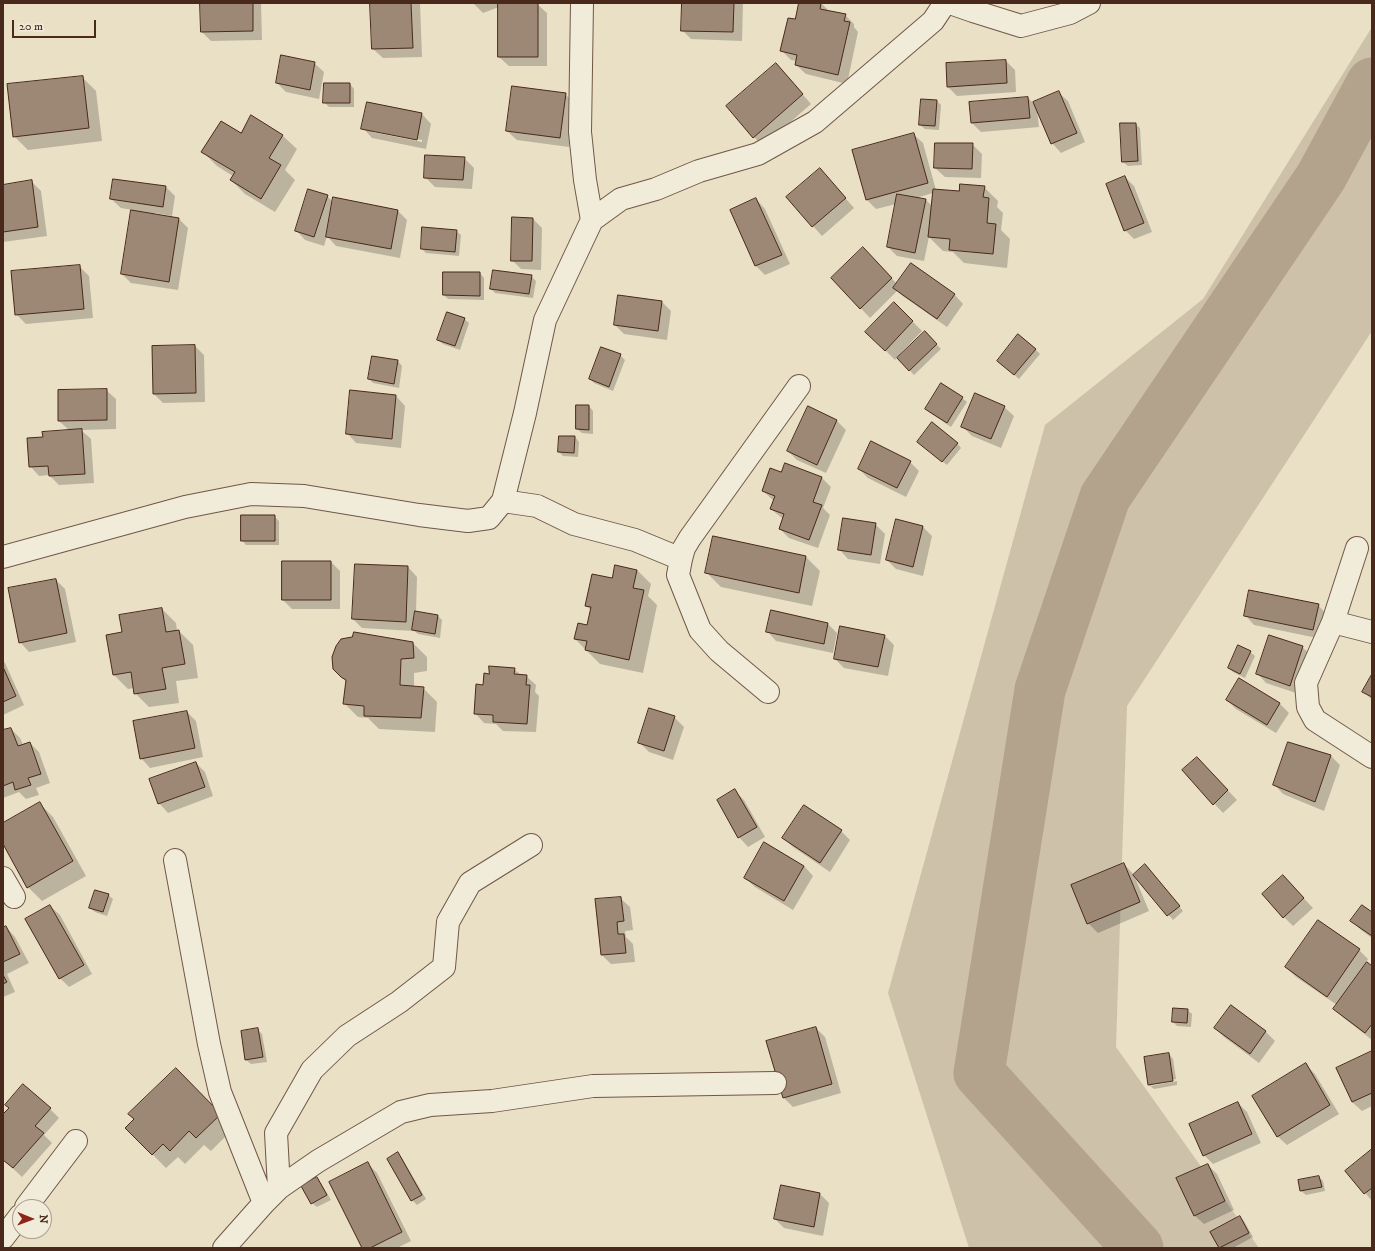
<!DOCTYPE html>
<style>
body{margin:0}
#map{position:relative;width:1375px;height:1251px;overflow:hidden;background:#eae0c6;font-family:"IM FELL DW Pica",serif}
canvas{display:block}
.frame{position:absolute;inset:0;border:4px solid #48291b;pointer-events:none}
.north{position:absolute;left:12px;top:1199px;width:40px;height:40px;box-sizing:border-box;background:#f1ebda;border:1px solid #ad9d8e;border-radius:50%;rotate:91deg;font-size:11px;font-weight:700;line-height:16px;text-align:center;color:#48291b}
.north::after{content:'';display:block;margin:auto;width:14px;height:18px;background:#8f2418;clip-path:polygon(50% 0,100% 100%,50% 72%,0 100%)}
.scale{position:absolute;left:12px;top:20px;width:84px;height:18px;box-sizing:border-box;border:2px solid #48291b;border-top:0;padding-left:5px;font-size:12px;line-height:14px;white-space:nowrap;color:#48291b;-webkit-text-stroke:3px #f1ebda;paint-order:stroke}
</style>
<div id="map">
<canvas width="1375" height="1251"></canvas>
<div class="frame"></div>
<div class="north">N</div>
<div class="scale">20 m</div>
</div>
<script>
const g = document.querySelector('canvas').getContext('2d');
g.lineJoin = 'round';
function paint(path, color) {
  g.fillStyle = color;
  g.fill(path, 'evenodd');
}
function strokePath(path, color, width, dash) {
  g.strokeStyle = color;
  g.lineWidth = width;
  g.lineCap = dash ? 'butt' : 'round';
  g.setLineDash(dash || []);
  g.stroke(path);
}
const green = new Path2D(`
 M1372,27V331L1127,706L1116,1047L1259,1248H969L888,993L1045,425L1203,299Z`);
const shadow = new Path2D(`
 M201,3H261L262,40L211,41L202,32Z
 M371,3H420L422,57L383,58L373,49Z
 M473,3L537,4L547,13V66H509L499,57V7L483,13Z
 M683,3H743L742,41L691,39L682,30Z
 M800,3H821L830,12L845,15L854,24V27L858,32L847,84L806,74L796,65L797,61L791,60L782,51L796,21Z
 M1006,61L1015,70L1016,92L957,96L948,87Z
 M314,63L324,72L319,99L286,92L277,83Z
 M785,74L811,104L763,146L754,137Z
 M82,77L96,91L102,141L28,150L14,136Z
 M350,84L354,89V107H329L324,102Z
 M1058,92L1068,101L1085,142L1061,153L1052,143L1037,110L1039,127L981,132L972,123L1028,98L1036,106Z
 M565,94L575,104L569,147L517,140L507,131Z
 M937,101L941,105L939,130L925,129L920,125Z
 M422,114L431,124L426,149L372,138L363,128ZM372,130L422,140V142L372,132Z
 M252,117L283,136L297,149L285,170L295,180L275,212L245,194L231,180L233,176L217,166L203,152L241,134Z
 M1121,124H1135L1140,128L1142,165L1128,166L1123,162Z
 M913,134L923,143L936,190L960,192L984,187L998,201L997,207L1003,213L1001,230L1010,239L1007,268L964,263L953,252L943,251L929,237L924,261L897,256L888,247L896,204L876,209L867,200L854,150ZM933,193L932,206L926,200L916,198Z
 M972,144L982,154L981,178L945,177L935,168Z
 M464,158L474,168L472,189L435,187L425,177Z
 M820,169L854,208L822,236L813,226Z
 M1125,177L1134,186L1152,232L1134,239L1125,230Z
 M31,181L41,191L47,236L3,242V186Z
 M166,187L175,196L172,216L155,213V215L179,219L188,228L178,290L131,283L122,274L132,210L121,208L111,199Z
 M327,196L333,202L397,210L407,220L400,258L336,246L327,236L324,246L305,240L296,230Z
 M756,199L765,209L790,264L765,275L756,266L731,211Z
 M533,219L542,228L541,270L521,269L512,260Z
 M456,231L461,235L459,256L426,253L422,249Z
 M873,258L897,284L954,294L963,304L947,327L904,297L897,291L870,318L832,278Z
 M79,266L89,276L93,318L26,324L16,314Z
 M480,273L484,278V300L448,299L444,295Z
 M531,276L536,281L533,298L495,293L491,289Z
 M662,302L671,311L667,340L624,334L615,325Z
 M894,303L922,331L901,353L902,354L925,332L941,349L914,375L897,357L895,360L867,332Z
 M464,319L469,323L460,350L443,344L438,340Z
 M195,346L204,355L205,402L163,403L154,394Z
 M1035,349L1040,354L1019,379L1003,365Z
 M620,355L625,360L613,391L594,383L590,379Z
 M398,361L402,366L399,388L373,383L369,379Z
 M106,390L116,399V429L81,430L91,439L94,483L59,485L49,475L39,476L30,466L44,438L70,431L59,421Z
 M396,396L405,406L401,448L356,443L347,433Z
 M962,398L967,402L951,427L930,413L926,409Z
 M589,406L593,411V434L582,433L577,429Z
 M1004,407L1014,416L1001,448L972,436L962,426Z
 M808,408L837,421L846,430L826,473L797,460L788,451Z
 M575,437L579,442L578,457L563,456L559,452Z
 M957,443L961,448L947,465L923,446Z
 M910,462L919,471L906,497L868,478L859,469Z
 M785,465L822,478L831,487L823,508L830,515L818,548L789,538L780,529L783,519L771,509L774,501L763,491L782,473Z
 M274,516L279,521V545H246L242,540Z
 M897,520L923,527L932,536L923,576L896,569L887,560Z
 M875,524L885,534L880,564L848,559L839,549Z
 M806,557L820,571L812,606L721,587L707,573Z
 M331,562L340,571V609H292L283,600Z
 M356,565L408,567L417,577L416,612L438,616L442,620L440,638L418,634L414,631L362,628L353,619Z
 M637,570L651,584L648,596L657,605L643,673L600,664L575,639L588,626L592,611L586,606L613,579Z
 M56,580L65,589L76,642L29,652L20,642Z
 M1318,605L1327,615L1322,639L1254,625L1245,615Z
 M162,609L176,623L177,631H179L193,645L198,678L176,681L179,703L149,707L135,693L134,688L128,689L114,675L123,633Z
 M828,624L837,633L833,653L776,641L767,631Z
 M884,635L894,645L888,676L844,668L835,659Z
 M413,643L427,657V671L414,673V687L423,688L437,702L435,732L379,729L368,718L358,717L344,703L347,682L341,677Z
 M1302,647L1312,656L1299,694L1266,683L1257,673Z
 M1250,652L1255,656L1245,678L1233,672L1229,668Z
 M3,661L5,663L24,705L3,715Z
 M514,669L521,675L526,676L536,685L535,692L539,696L536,732L503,731L496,724L484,723L475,713L484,686L490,675Z
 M1372,677V700L1364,692Z
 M1227,700L1279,703L1289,713L1276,733L1236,709Z
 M187,712L196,721L203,757L150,768L141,758Z
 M674,717L684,727L673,760L649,752L640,743Z
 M11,729L20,738L23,745L30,743L39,752L50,783L36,788L39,795L26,799L19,792L3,798V731Z
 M1288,743L1331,756L1340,765L1324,811L1283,794L1274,784Z
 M196,763L205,772L213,796L168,813L159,803Z
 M1206,767L1237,800L1223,813L1184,771Z
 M735,791L744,800L765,837L748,847L739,837Z
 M39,803L53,817L86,876L42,901L28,887L3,842V824Z
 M841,831L850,840L830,872L793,847L783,838Z
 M765,843L804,866L813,876L793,910L755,887L745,878Z
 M1124,864L1134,875L1149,870L1183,911L1173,920L1134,875L1149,911L1098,933L1088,923Z
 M1292,886L1313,908L1293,926L1284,917Z
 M108,895L113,899L107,916L95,912L90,908Z
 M620,898L630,907L633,930L625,931L626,937L633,944L635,962L611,964L602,955Z
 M50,906L60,915L92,974L69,987L60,978Z
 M1372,914V938L1361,930L1352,921Z
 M6,927L15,937L29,963L7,974L15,992L3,997V929Z
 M1359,950L1368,959L1366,962L1372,967V1040L1344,1018L1334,1009L1337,1005L1296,977L1286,967Z
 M1231,1006L1266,1032L1275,1041L1259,1063L1224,1037L1215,1028Z
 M1187,1010L1192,1014L1191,1027L1177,1026L1173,1022Z
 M816,1028L825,1037L841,1093L793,1107L784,1098Z
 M258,1030L262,1034L267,1062L251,1064L246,1060L242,1032Z
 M1372,1052V1106L1362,1111L1352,1102Z
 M1169,1054L1173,1059L1176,1079L1151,1084V1086L1177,1081V1085L1154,1089L1149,1085Z
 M1305,1064L1315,1074L1339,1114L1287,1145L1277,1136Z
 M176,1069L234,1128L211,1151L204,1145L185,1164L178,1157L166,1168L126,1128Z
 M1238,1103L1247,1112L1261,1143L1213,1164L1204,1155Z
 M50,1109L59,1118L44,1135L52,1143L22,1177L3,1159V1115Z
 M1372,1150V1201L1347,1171Z
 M398,1154L402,1158L426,1199L417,1205L412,1200L389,1159Z
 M368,1164L377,1173L411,1241L397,1248H363Z
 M1208,1165L1217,1174L1234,1210L1204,1224L1194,1215Z
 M1319,1177L1323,1181L1325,1191L1306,1195L1301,1191L1299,1181Z
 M316,1178L321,1183L331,1200L317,1207L312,1203Z
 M820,1194L829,1203L823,1236L784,1228L775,1219Z
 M1240,1217L1244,1221L1253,1237L1233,1248H1220L1211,1232Z`);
const river = new Path2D(`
 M1138,1248L979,1073L1040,690L1105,497L1321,177L1372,83`);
const building = new Path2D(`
 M200,3H253V31L201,32Z
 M370,3H411L413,48L372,49Z
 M498,3H538V57H498Z
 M682,3H734L733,32L681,31Z
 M799,3H821L820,9L846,14L844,21L850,22L838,75L795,65L797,55L780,51L788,18L795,19Z
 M281,55L315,62L310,90L276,83Z
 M1006,60L1007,83L947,87L946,63Z
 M776,63L803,94L753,138L726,106Z
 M83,76L89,128L13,137L7,84Z
 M324,83H350V103H323Z
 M512,86L566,93L560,138L506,131Z
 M1059,91L1077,133L1051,144L1033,102Z
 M1028,97L1030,118L971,123L969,102Z
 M921,99L937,100L935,126L919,125Z
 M367,102L422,113L417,140L361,129Z
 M251,115L283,135L269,158L281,165L261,199L230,180L235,172L201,152L221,121L241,133Z
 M1120,123H1136L1138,161L1122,162Z
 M914,133L928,183L866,200L852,150Z
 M935,143H973L972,169L934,168Z
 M425,155L465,157L463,180L424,178Z
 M820,168L846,198L812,227L786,197Z
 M1125,176L1144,223L1124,231L1106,184Z
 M113,179L166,186L163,207L110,199Z
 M32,180L38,227L3,232V185Z
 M960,184L985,186L983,197L989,198L987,223L996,224L993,254L949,250L950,239L928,237L933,189L959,191Z
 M308,189L328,195L314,237L295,231Z
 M897,194L926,199L915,253L887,247Z
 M333,197L398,210L391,249L326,237Z
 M756,198L782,255L755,266L730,210Z
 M131,210L179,218L169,282L121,274Z
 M512,217L533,218L532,261H511Z
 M422,227L457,230L455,252L421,249Z
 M863,247L892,278L860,309L831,278Z
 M911,263L955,294L937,319L893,288Z
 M80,265L84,309L15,315L11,271Z
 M493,270L532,275L529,294L490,289Z
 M443,272H480V296L443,295Z
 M618,295L662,301L658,331L614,325Z
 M894,302L913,321L885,351L865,332Z
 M447,312L465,318L455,346L437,340Z
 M925,331L937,344L909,371L897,358Z
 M1018,334L1036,349L1014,375L997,361Z
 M195,345L196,393L153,394L152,346Z
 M601,347L621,354L609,387L589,379Z
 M372,356L398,360L394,384L368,379Z
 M941,383L963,397L947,423L925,409Z
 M107,389V420L58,421V390Z
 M350,390L396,395L392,439L346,434Z
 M975,393L1005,406L991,439L961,427Z
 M576,405H589V430L576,429Z
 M808,406L837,420L817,465L787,451Z
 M932,422L958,443L942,462L917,442Z
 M82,429L85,474L49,476L48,466L29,467L27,438L43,437L42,432Z
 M559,436H575L574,453L558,452Z
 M871,441L911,461L897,488L858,469Z
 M785,463L822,477L813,502L822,505L809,540L779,529L784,514L770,509L775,496L762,491L770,468L781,472Z
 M241,515H275V541H241Z
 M843,518L876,523L871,555L838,550Z
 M896,519L923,526L913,567L886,560Z
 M713,536L806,556L799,593L705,573Z
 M282,561H331V600H282Z
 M355,564L408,566L406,622L352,619Z
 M615,565L637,570L633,588L644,590L629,660L585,650L587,641L574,639L578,623L587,625L591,607L585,606L592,574L612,578Z
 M56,579L67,633L19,643L8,588Z
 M1249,590L1319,604L1313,630L1244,616Z
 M162,608L166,632L179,630L185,664L162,668L166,689L134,694L131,672L113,675L106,635L122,632L119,615Z
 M771,610L828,623L824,644L766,632Z
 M415,611L438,615L435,634L412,630Z
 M840,626L885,635L878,667L834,659Z
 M354,632L413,642L414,658L401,659L400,685L424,687L421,718L364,716V706L343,704L346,680L341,677L333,669L332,657L336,646L341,639L352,637Z
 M1269,635L1303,646L1290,686L1256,674Z
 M1238,645L1251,651L1240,674L1228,668Z
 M489,666L515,668L514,674L527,675L526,685H530L527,724L493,722V715L474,714L476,684L483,685L484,673L489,674Z
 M3,667L16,696L3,702Z
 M1372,674V697L1362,692Z
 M1239,678L1280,703L1267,725L1226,700Z
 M649,708L675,716L664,751L638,743Z
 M187,711L195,748L140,759L133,721Z
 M11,728L18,746L30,742L41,774L28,778L31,785L15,790L13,782L3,786V730Z
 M1288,742L1331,755L1315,802L1273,785Z
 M1197,757L1228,790L1213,805L1182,770Z
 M196,762L205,787L158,804L149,779Z
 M735,789L757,827L738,838L717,800Z
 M40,802L73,861L27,888L3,844V823Z
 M804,805L842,830L820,863L782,838Z
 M764,842L804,866L784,901L744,878Z
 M1124,863L1140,902L1087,924L1071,885Z
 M1145,864L1180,906L1167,916L1133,875Z
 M1283,875L1304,898L1283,918L1262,894Z
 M95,890L109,894L103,912L89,908Z
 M621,897L624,921L617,922L618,934H624L626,953L601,955L595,899Z
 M50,905L84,965L59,979L25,919Z
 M1362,905L1372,912V936L1350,921Z
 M1318,920L1360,949L1327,997L1285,967Z
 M6,926L20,954L3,962V928Z
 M1367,962L1372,966V1024L1365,1033L1333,1009Z
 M3,975L7,982L3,984Z
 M1231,1005L1266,1031L1250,1054L1214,1028Z
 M1173,1008L1188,1009L1187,1023L1172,1022Z
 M816,1027L832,1084L783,1098L766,1041Z
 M258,1028L263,1057L245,1060L241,1031Z
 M1372,1051V1093L1352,1102L1336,1068Z
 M1169,1053L1173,1081L1148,1085L1144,1057Z
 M1306,1063L1330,1105L1277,1137L1252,1096Z
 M176,1068L221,1114L196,1138L189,1131L170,1151L163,1144L152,1155L125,1128L134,1119L128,1114Z
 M23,1084L51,1108L35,1126L44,1133L13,1168L3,1160V1114L9,1108L5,1105Z
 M1238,1102L1252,1134L1203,1156L1189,1124Z
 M1372,1149V1188L1364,1194L1345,1171Z
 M398,1152L422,1195L411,1201L387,1159Z
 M368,1162L402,1232L370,1248H362L329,1182Z
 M1208,1164L1225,1201L1194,1216L1176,1178Z
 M1319,1176L1322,1187L1300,1191L1298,1180Z
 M317,1177L327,1195L311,1204L301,1186Z
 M781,1185L820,1193L814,1227L774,1219Z
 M1240,1216L1249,1233L1219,1248L1210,1232Z`);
const minor = new Path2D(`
 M582,3L580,132L585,180L592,220
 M950,3L973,11L1021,26L1070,13L1089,3
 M1357,548L1333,622L1306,683L1308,707L1315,720L1372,757
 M3,557L185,507L251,494L304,496L419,515L468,521L489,518L503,501
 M681,559L684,548L690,538L799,386
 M1333,622L1372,632
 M768,692L719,651L700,630L678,575L681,559L635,540L574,524L537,506L503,501L525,413L545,320L592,220L621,199L656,189L699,171L758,154L815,122L933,21L945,3
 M175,860L209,1044L220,1092L264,1203
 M3,878L14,897
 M279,1188L276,1133L312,1070L347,1036L399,1002L444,967L448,922L470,883L531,845
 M26,1207L76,1141
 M3,1238L20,1216
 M224,1248L264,1203L279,1188L318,1161L401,1112L430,1105L492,1101L593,1086L775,1083`);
paint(green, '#cec1a9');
paint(shadow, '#0003');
strokePath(river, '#b3a28c', 51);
paint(building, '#9c8874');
strokePath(building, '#48291b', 1);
strokePath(minor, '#705746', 24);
strokePath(minor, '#f1ebda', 22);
</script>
